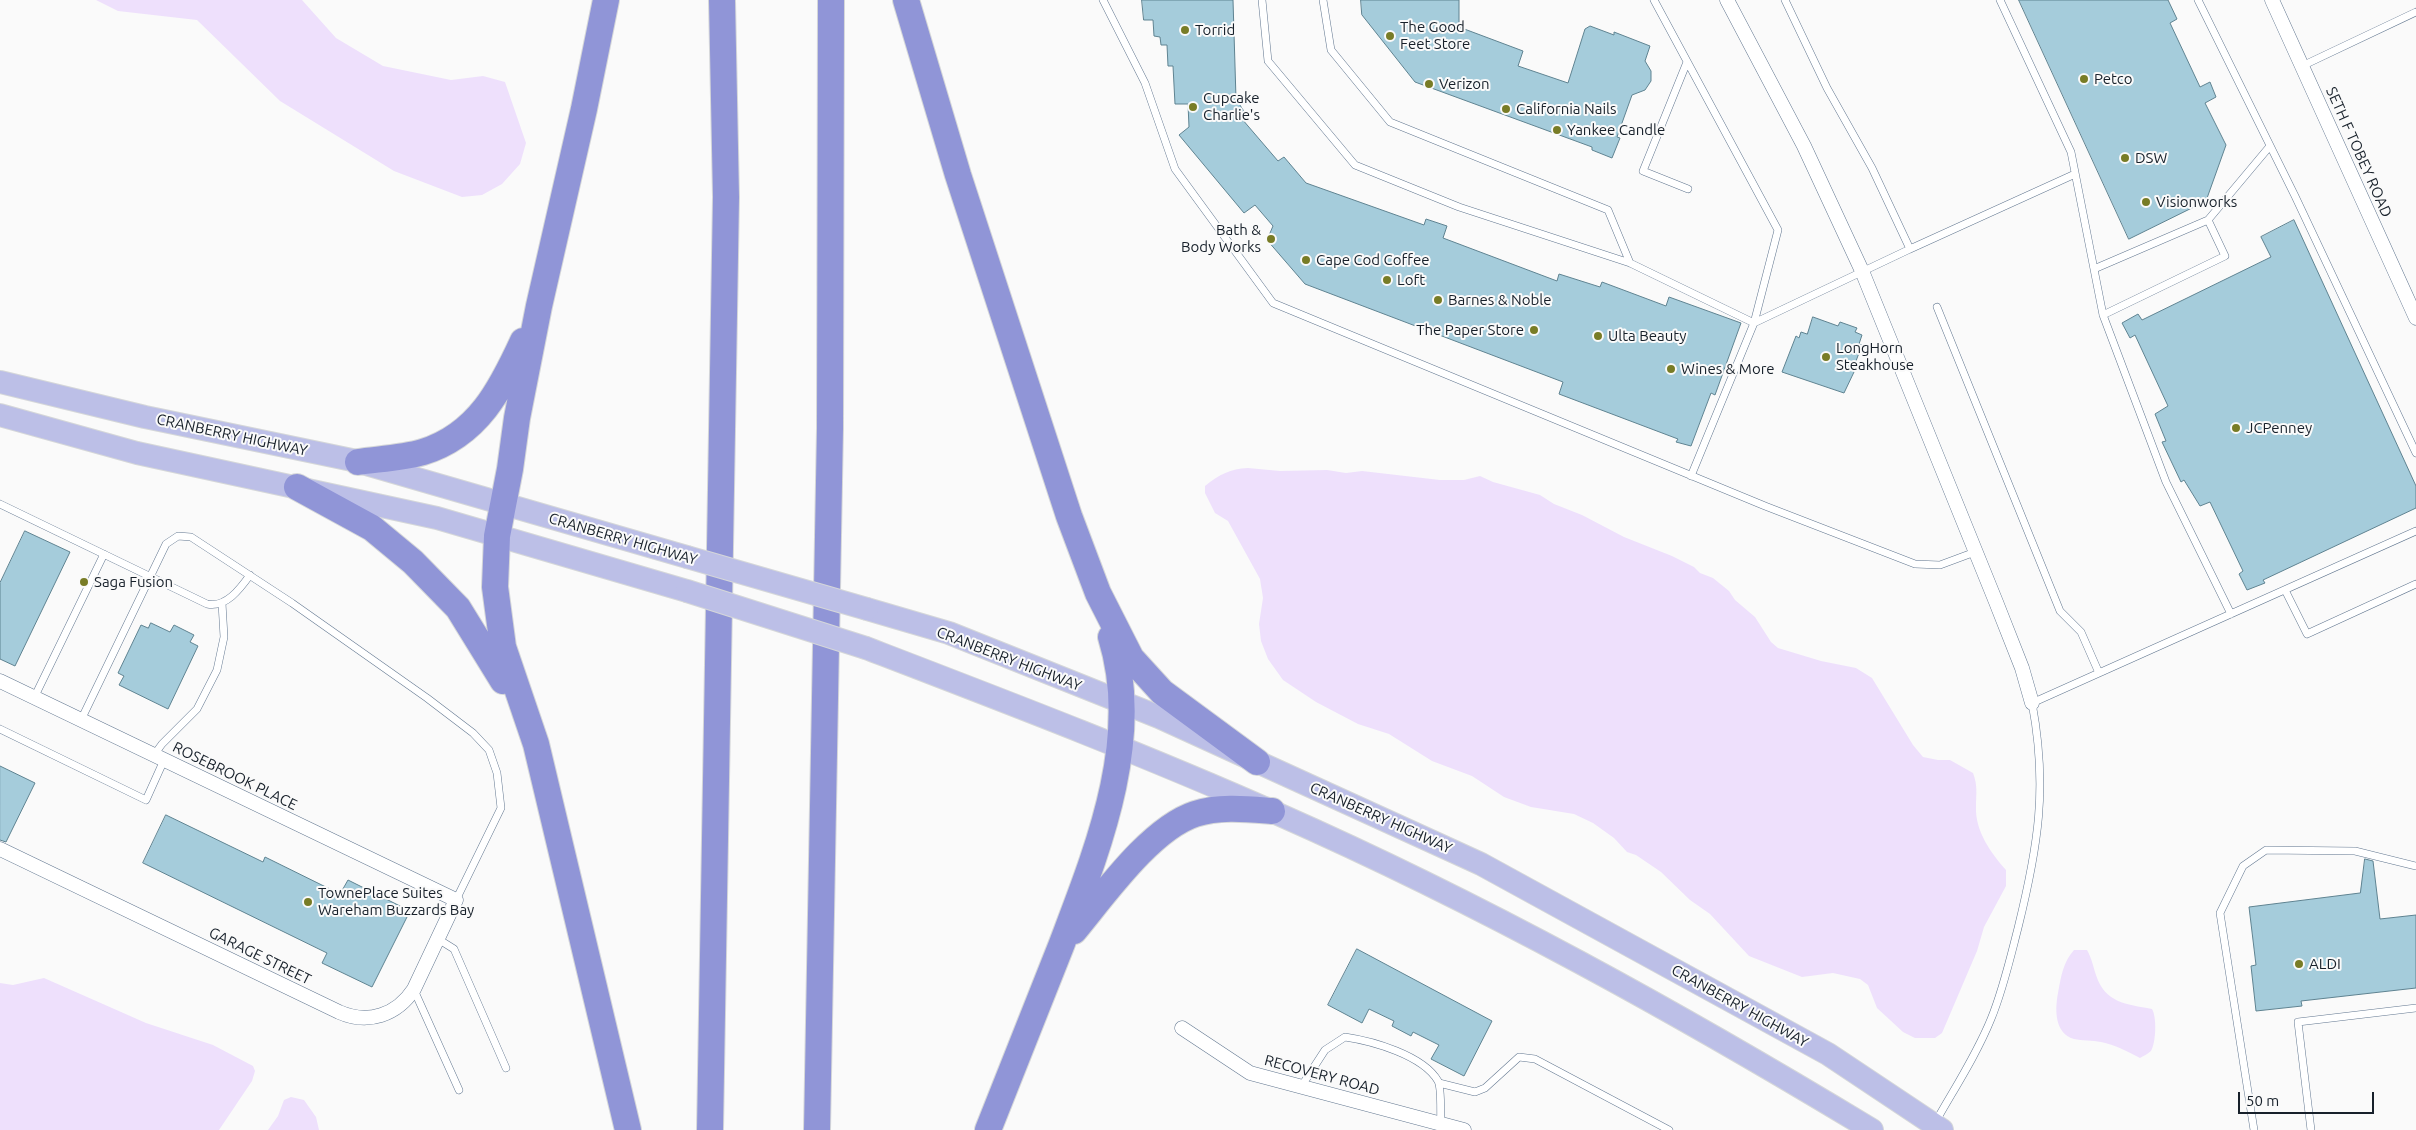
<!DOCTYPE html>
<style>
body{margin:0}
#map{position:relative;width:2416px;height:1130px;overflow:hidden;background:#fafafa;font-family:Ubuntu,sans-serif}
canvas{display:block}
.scale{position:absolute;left:2238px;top:1092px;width:136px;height:22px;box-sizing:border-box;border:2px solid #17202a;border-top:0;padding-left:6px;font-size:15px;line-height:18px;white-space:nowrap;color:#17202a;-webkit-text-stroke:4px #fafafa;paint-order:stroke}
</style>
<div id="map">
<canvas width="2416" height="1130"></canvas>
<div class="scale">50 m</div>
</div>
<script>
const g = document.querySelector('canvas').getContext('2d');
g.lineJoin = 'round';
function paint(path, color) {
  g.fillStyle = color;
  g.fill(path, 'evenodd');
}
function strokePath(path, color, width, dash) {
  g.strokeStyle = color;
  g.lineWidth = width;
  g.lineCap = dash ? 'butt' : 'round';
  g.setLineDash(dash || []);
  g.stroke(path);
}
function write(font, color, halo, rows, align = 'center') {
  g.font = font + ' Ubuntu,sans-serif';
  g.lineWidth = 4;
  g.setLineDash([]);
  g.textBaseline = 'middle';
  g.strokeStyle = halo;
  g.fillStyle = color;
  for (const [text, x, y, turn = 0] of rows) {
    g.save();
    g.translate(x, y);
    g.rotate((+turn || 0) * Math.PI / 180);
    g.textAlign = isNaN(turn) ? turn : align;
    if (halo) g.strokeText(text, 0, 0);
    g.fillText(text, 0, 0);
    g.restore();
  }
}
const green = new Path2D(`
 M96,0H302L336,38L383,66L451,80L483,76L505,82L526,143L520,164L502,184L482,195L462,197L394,171L280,101L197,20L118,11Z
 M1248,468L1280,471L1327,470L1346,473L1362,471L1440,480H1464L1480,476L1493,482L1540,495L1554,504L1582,515L1624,537L1672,556L1694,567L1700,573L1713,578L1729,591L1735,600L1755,617L1771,642L1778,648L1821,661L1856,668L1872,678L1913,745L1923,757L1938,760H1950L1973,773C1978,786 1976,794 1976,807C1975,831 1991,853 2006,870V886L1984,927L1977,951L1942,1033L1935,1038H1915L1903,1032L1877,1008L1868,985L1860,979L1833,973L1802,977L1749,956L1710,914L1690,900L1661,872L1636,855L1627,852L1614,838L1593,823L1574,814L1531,807L1504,797L1472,776L1432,761L1389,734L1358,724L1316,702L1283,680L1268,659L1261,641L1259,624L1263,598L1260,579L1228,521L1215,513L1205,493V486C1220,474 1230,469 1248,468Z
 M2074,950H2087C2092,959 2093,966 2096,975C2105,1003 2126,1004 2152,1009C2157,1017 2156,1043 2151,1051C2148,1054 2143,1056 2140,1058C2127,1051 2115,1045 2101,1042C2092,1040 2082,1041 2074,1039C2054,1033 2055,1009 2058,993C2061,977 2063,962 2074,950Z
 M44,978L146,1023L213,1045L253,1066L255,1071L252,1081L219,1130H0V983L13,985Z
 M291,1097L304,1100L316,1117L319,1130H268L278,1116L284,1100Z`);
const building = new Path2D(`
 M1142,0H1233L1236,99L1247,116L1242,119L1278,161L1284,157L1306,183L1424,225L1426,219L1447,226L1443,238L1557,281L1559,274L1600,287L1602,282L1666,306L1669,297L1741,323L1715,395L1711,393L1691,446L1676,442L1678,439L1559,394L1563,382L1305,284L1267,240L1273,226L1255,205L1244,213L1179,135L1189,127L1188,104H1175L1173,66H1168L1167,45H1161L1160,37L1154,36L1153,20H1144Z
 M1361,0H1459V27L1523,51L1518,66L1568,83L1585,29L1590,26L1614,35V32L1650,46L1645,61L1651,71V81L1645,90L1632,95L1617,137L1620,138L1612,158L1592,150V147L1415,82L1362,15Z
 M2019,0H2168L2177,19L2170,23L2200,87L2210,82L2216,97L2205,103L2226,145L2206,201L2129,239Z
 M2294,220L2416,486V508L2263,580L2265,583L2247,590L2239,574L2243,571L2210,502L2200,506L2184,480L2181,482L2162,442L2166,441L2155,414L2168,406L2135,335L2130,338L2122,323L2138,314L2142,320L2271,257L2261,237Z
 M1813,317L1838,326L1840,322L1857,328L1855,332L1862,335L1859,344L1862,345L1853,369L1854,372L1844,393L1782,372L1796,336L1799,338L1801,332L1807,334Z
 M25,531L70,552L15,666L0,659V583Z
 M151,623L170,632L174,625L194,635L190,642L198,646L168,709L119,685L124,676L118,673L141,625L148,628Z
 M0,766L35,783L6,842L0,840Z
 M166,815L263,862L265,857L340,894L348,880L410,911L372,987L322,963L327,953L143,863Z
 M2365,859L2373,861L2380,919L2416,915V988L2301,1001L2302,1006L2256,1011L2251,966L2256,965L2249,907L2360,893Z
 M1357,949L1492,1021L1464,1076L1431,1059L1439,1045L1413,1032L1411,1036L1392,1026L1394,1021L1369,1009L1362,1023L1328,1005Z`);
const lane = new Path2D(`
 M1103,0L1145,83L1175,169L1273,303L1765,506L1915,564L1940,565L1975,552
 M1262,0L1268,61L1355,165L1459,207L1630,263L1754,323L1778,230L1654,0
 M1323,0L1331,50L1390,122L1608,210L1630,263
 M2000,0L2071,152L2103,315L2166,482L2231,614
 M2198,0L2295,196L2416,453
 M1687,62L1643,171L1688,189
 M2302,66L2416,12
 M1910,249L2075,174
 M2094,269L2208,220L2270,146
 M1937,307L2060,611L2081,632L2099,673
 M2103,315L2225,256L2208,220
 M1691,476L1754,323L1910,249L1872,168L1827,88L1785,0
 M0,504L207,604C226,608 240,589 250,575
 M2285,590L2307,634L2416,584
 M34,698L104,554
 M81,720L166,544L178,536L191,537L292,603L427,698L473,733L489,750L497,773L501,808L456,900
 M0,729L146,800L164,760
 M154,755L162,744L197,709L217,670L224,637L222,603
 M438,939L454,949L506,1068
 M414,990L459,1090
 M1439,1083L1475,1092L1485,1088L1519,1057L1535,1059L1669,1130
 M1301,1087L1325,1050L1345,1037C1372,1041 1423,1055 1438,1081C1442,1089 1440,1114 1441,1124
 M1935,1123C1954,1089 1976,1056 1991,1019C2003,990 2010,959 2018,928C2038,847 2048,787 2032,703L2416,531
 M2254,1130L2220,913L2243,866L2266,850L2355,851L2416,866
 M2311,1130L2298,1022L2416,1008`);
const street = new Path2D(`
 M1727,0L1804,146L1862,271L1996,602L2022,668L2032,703
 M2272,0L2416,318
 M0,681L456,900L414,989C397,1015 368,1025 339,1012L0,849
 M1182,1028L1250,1073L1464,1130`);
const primary = new Path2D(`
 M0,382L145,417L352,460L687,557
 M0,415L137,453L437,518L687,591
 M867,609L949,633L1159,717L1481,864L1828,1054L1942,1130
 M866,648C1004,701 1143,754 1278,814C1484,905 1680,1014 1872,1130`);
const highway = new Path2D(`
 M606,0L584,109L539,306L517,418L510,469L497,536L495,587L503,647L536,744L628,1130
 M906,0L958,175L1069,516L1098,593L1131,658L1162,692L1257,762
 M358,462C379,459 403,458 423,452C478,435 501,389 523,341
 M297,487L372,528L413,562L458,608L503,681
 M1074,931C1104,895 1150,829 1195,814C1219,806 1247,809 1272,811
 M710,1130L726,197L722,0
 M817,1130L830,428L831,0
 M988,1130C1012,1069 1037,1008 1061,946C1097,851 1143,740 1111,637`);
const primaryBridge = new Path2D(`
 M687,557L867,609
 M687,591L866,648`);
const markers = [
 [1185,30,5,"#787c26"],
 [1390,36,5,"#787c26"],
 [2084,79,5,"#787c26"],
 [1429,84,5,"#787c26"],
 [1193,107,5,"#787c26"],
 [1506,109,5,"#787c26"],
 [1557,130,5,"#787c26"],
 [2125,158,5,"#787c26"],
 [2146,202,5,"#787c26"],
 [1271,239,5,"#787c26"],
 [1306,260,5,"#787c26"],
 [1387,280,5,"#787c26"],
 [1438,300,5,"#787c26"],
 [1534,330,5,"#787c26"],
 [1598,336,5,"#787c26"],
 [1826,357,5,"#787c26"],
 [1671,369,5,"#787c26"],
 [2236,428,5,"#787c26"],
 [84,582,5,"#787c26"],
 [308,902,5,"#787c26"],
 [2299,964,5,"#787c26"]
];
const poiNames = [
 ["The Good",1400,27],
 ["Feet Store",1400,44],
 ["Torrid",1195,30],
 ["Petco",2094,79],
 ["Verizon",1439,84],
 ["Cupcake",1203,98],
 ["Charlie's",1203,115],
 ["California Nails",1516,109],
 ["Yankee Candle",1567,130],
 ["DSW",2135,158],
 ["Visionworks",2156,202],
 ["Bath &",1261,230,"right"],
 ["Body Works",1261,247,"right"],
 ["Cape Cod Coffee",1316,260],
 ["Loft",1397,280],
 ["Barnes & Noble",1448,300],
 ["The Paper Store",1524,330,"right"],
 ["Ulta Beauty",1608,336],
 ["LongHorn",1836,348],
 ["Steakhouse",1836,365],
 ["Wines & More",1681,369],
 ["JCPenney",2246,428],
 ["Saga Fusion",94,582],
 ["TownePlace Suites",318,893],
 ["Wareham Buzzards Bay",318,910],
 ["ALDI",2309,964]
];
const streetNames = [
 ["SETH F TOBEY ROAD",2359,152,66],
 ["CRANBERRY HIGHWAY",232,435,12],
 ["CRANBERRY HIGHWAY",623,539,16],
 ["CRANBERRY HIGHWAY",1009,659,21],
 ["ROSEBROOK PLACE",235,776,26],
 ["CRANBERRY HIGHWAY",1381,818,24],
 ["GARAGE STREET",260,956,26],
 ["CRANBERRY HIGHWAY",1740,1006,29],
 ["RECOVERY ROAD",1322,1075,15]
];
paint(green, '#eee0fc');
paint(building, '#a5ccdb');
strokePath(building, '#5f8391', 1);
strokePath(lane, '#627790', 8);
strokePath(street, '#627790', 15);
strokePath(primary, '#d5d7d9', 24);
strokePath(highway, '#d5d7d9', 28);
strokePath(lane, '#fff', 7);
strokePath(street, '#fff', 14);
strokePath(primary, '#bcbfe7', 22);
strokePath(highway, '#9095d7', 26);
strokePath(primaryBridge, '#d5d7d9', 24, []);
strokePath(primaryBridge, '#bcbfe7', 22);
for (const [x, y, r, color] of markers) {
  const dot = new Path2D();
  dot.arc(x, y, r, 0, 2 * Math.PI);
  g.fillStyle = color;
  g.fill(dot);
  strokePath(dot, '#fafafa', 2);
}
write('15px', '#17202a', '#fafafa', poiNames, 'left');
write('15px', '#17202a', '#fafafa', streetNames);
</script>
